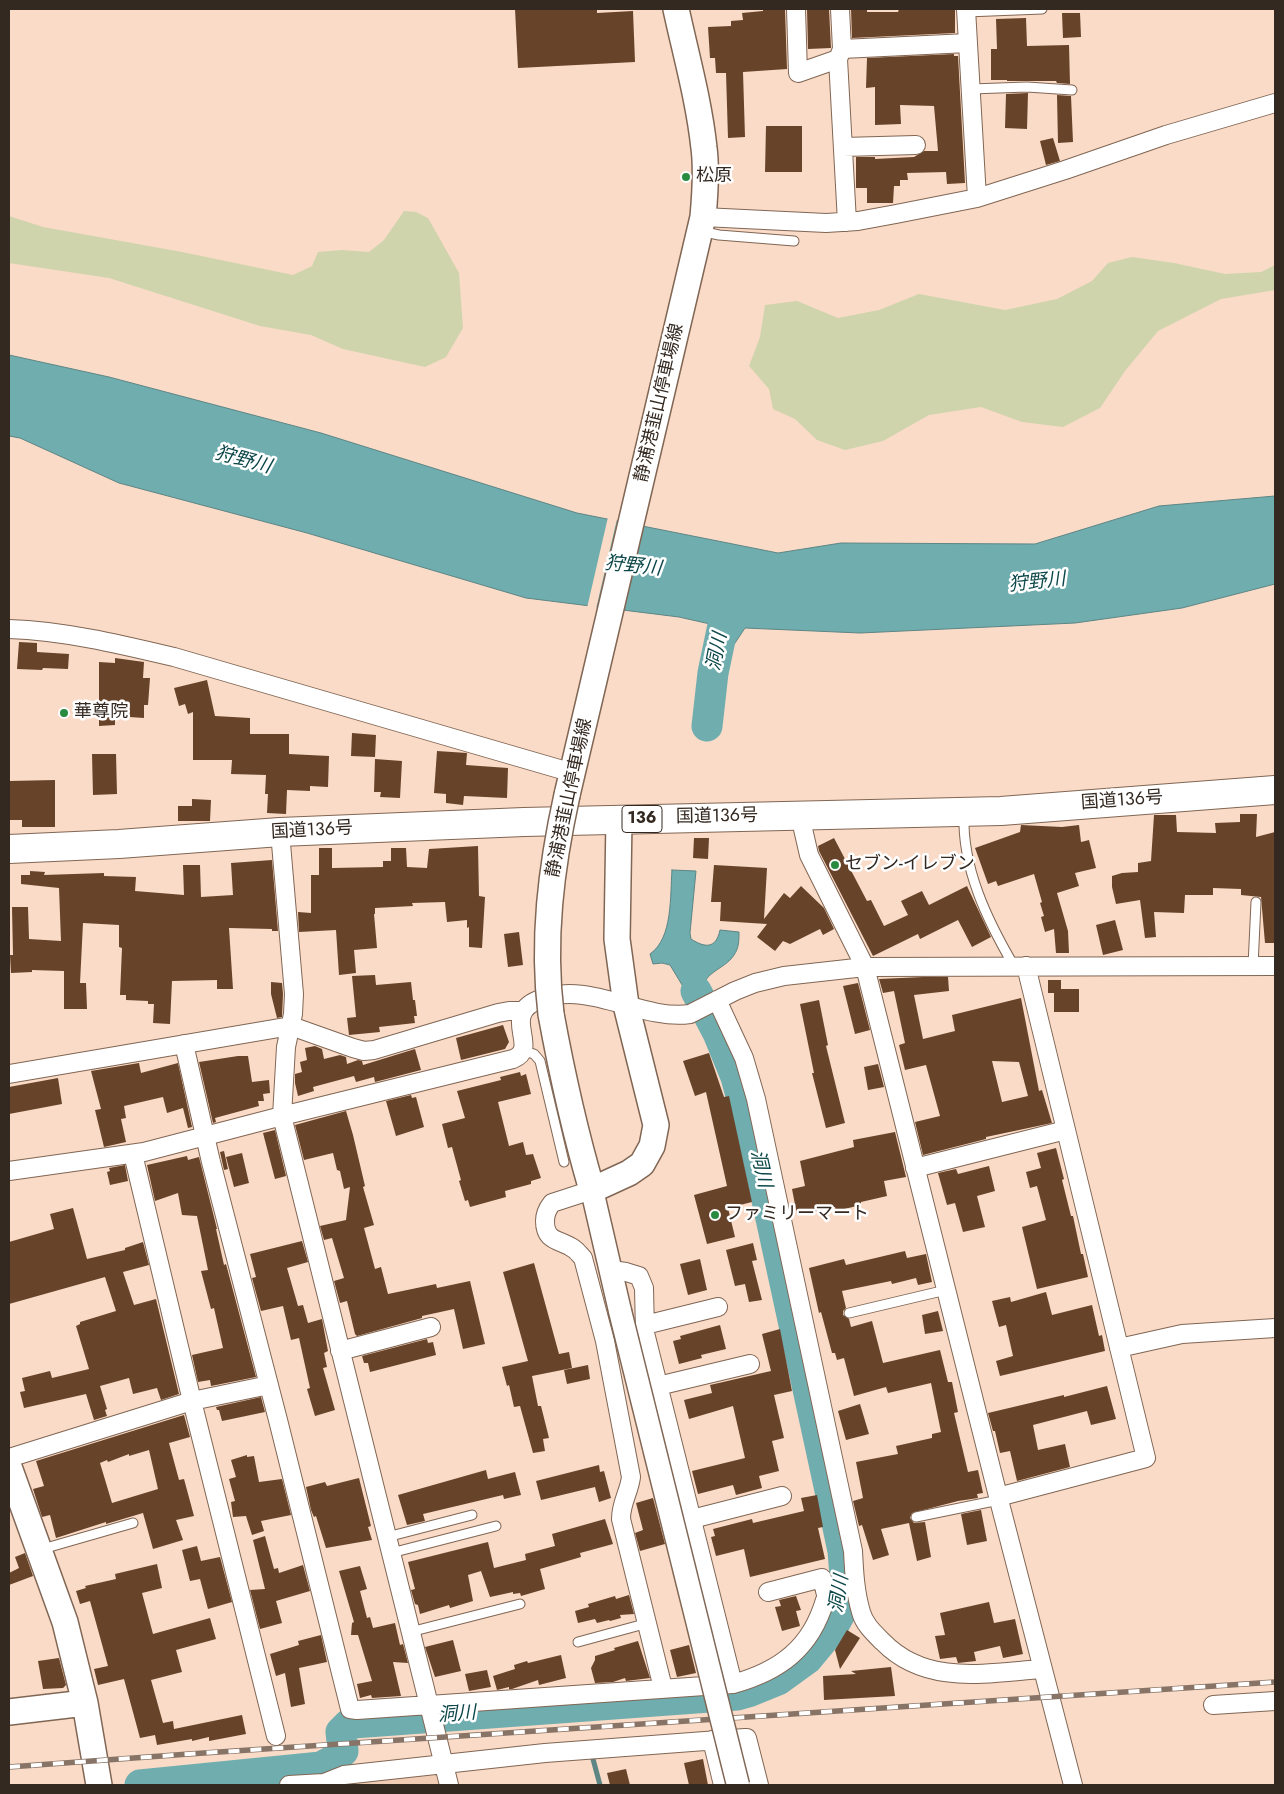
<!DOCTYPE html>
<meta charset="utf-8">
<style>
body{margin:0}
#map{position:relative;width:1284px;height:1794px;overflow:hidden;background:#f9dbc7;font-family:Jost,sans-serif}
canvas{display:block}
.frame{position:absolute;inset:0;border:10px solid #342921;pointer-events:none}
</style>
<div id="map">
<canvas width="1284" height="1794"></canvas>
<div class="frame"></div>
</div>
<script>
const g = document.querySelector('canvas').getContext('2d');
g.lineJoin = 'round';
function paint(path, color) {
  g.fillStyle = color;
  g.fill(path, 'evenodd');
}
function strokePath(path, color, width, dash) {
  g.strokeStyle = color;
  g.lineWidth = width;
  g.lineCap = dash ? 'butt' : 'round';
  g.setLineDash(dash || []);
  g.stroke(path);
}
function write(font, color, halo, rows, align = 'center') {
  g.font = font + ' Jost,"Noto Sans JP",sans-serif';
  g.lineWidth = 5;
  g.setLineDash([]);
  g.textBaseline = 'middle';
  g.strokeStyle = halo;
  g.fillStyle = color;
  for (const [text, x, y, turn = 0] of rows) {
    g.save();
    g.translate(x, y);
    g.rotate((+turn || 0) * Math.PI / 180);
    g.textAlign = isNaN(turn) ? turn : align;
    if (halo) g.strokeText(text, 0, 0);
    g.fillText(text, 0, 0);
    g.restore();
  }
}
const built = new Path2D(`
 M436,1775L439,1785H339L352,1780Z`);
const green = new Path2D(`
 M404,211L416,212L428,218L459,273L463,328L446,357L425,367L343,349L311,335L260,326L109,278L9,263V216L43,227L182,252L293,275L312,266L318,252L342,250L369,252L384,240Z
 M1132,257L1174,263L1225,274L1261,272L1275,265V290L1221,299L1158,331L1125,371L1100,408L1063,427L1022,422L981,407L929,415L883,441L845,450L817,440L795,419L773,409L769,389L749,366L760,337L765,305L797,301L838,318L879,310L919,294L1005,310L1057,299L1092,281L1108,263Z`);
const water = new Path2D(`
 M9,355L109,377L321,433L577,513L778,553L841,543L1035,544L1159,506L1275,496V584L1182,608L1075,623L860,633L745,628L727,655L714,653V642L710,624L679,617L526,598L307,533L119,483L20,438L9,436Z
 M672,870L696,871L690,933L691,939C705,948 716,949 720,930L739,932C739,940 739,948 734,955C725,970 698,973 704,995C707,1005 716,1016 721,1025L710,1031L670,965L662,963L653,964L650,954C673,938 670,896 672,870Z`);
const pier = new Path2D(`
 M608,517L617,519L596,609L587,608Z`);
const stream = new Path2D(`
 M593,1759L600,1785`);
const river = new Path2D(`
 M707,726L713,673L726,611
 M140,1785L321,1767L334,1760L343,1751L341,1732L349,1724L353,1723L737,1695L751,1691L778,1680L807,1659L831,1630L841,1612L845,1576L843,1551L836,1518L757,1154L736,1077L718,1033L696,991`);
const building = new Path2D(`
 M515,9H597V13L633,11L635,62L518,68Z
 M763,9H785L787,69L743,72L745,137L728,138L726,73H716L715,58H710L708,27L731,26V21L743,20L742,13L763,11Z
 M807,9H829L831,48L808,49Z
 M851,9H867V12H898L899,9H955V33L852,38Z
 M1062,13H1080L1081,37L1063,38Z
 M1026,18L1027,46L1069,45L1070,84L1057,83L1056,81H1007V80H991V49H997L996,19Z
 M954,54V56H958L965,183L947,184L946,172L907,173L908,180H900V186H894L893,203H867V188H856V157H875V159L914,157L924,151H938L934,106L900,105L901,124L875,125V87L866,88L867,58Z
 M1028,93L1027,129L1005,128L1006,94Z
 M1057,95L1071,96L1073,142L1058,143Z
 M766,126H802V172H765Z
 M1053,138L1060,161L1046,165L1040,141Z
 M19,642L37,643V652L69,654L68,669L43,668L42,670L17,669Z
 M115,658L144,662L143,678H150L148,705H144V718L115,716V725L99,726V662L115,663Z
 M207,680L215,716L250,718V734H289V754L329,756L328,787L310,786V791L287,790L286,814L267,813L268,794H265L266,775L231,774L232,760H193V712L188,714L185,704L179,706L174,688Z
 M352,733L376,735L375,757L351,756Z
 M437,751L467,753L466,765L508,768L507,798L464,796L463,805L446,803V794L434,793Z
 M92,754H116L117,794L93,795Z
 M375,759L402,761L400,798L380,797L381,792H374Z
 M55,780V827H22V820H9V781Z
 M192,799L211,800L210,821H178V806H192Z
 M1240,814H1257L1256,837L1275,832V943H1265L1261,897L1241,895V889L1213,888V895H1185L1184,913L1154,912L1156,937L1145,938L1140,900L1116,904L1112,887V876L1122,873L1138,872V863L1151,861L1154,815H1176L1177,832L1216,833L1215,823L1240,822Z
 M1021,825L1062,827L1079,825L1081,842L1089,840L1096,868L1075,873L1079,886L1057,893L1068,931L1069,953H1056L1054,929L1045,932L1041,917L1044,916L1040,903L1042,902L1034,874L998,886L996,881L988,884L975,848L1020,832Z
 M694,838H709L708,859L693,858Z
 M834,838L867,901L871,900L884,926L908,915L901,901L922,891L929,905L967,886L991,937L972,947L958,920L920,939L918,934L873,956L819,851L818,846Z
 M478,846L479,896L485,897L482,948L469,947V927L467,928V920L447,922L445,902L412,903L413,906L375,908V914H374L377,948L354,950L356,973L339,975L336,930L299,932L298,912L311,913V875H319V848H332V868L383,867V861H391V848H406L407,867L427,868L429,849Z
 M272,860L278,931H272V929L229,928L233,989H217V980L172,981L170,1024L153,1023L154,1004H148V1001L126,1000V995H120L122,948L119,947V925L83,923L80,983H86L87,1009H64V971L32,970V972L11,973L10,955H13L12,907H28L29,939L61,941L59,888L21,884V875H30V871L45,872L44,875L104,873V876L136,877L135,891L184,895L183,865H200L201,897L233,895L231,863Z
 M714,865L767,868L764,919L784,893L790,898L801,886L824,908L834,929L823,935L820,929L790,944L783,941L775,951L757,937L767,924L720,921L721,902H711Z
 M1115,920L1123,950L1103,955L1096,925Z
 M519,932L523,965L508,967L504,934Z
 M375,975L376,985L411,982L413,1000H415L417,1016H414L415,1023L379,1027L380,1032L349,1035L347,1018L356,1017L352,976Z
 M923,977H948L949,991L914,995L923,1039L955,1031L952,1015L1021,998L1039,1091L1042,1090L1052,1123L986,1137V1139L923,1155L915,1122L940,1116L926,1065L905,1070L899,1045L905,1043L894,991L883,993L879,979ZM992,1061L1019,1062L1028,1096L1002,1102Z
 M1048,980H1061V989H1079V1012H1054V993H1048Z
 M271,982L282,983L283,994L282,1017L277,1018L271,994Z
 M858,983L870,1030L855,1034L843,986Z
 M819,1000L828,1045L826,1046L845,1123L826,1128L812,1073H814L800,1004Z
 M503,1025L509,1042L505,1049L461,1060L456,1038Z
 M315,1046L322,1049L324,1059L340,1055L346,1057L347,1064L358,1060L362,1061L363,1065L415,1049L421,1070L375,1082L374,1077L356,1082L354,1076L313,1087L314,1091L298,1096L295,1083V1074L302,1072L300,1062L307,1060L305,1048Z
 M709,1053L724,1097L729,1096L752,1202L728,1208L735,1237L707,1244L694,1195L727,1186L706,1092L695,1096L683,1061Z
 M238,1056H248L252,1082L269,1080L270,1093L263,1094L264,1101H258L259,1106L215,1118L216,1122L213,1123L199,1062Z
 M139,1063L141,1073L178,1063L192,1127L188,1128L183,1108L167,1113L163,1097L124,1106L126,1118L121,1119L126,1142L104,1147L95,1110L101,1109L91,1071Z
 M878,1064L884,1087L868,1090L864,1067Z
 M520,1072L521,1076L526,1074L531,1094L498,1102L509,1146L523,1142L526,1155L533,1154L541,1178L531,1181V1184L505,1191L506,1197L470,1207L468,1200L465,1201L459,1181L461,1180L452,1147L448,1148L442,1124L465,1118L457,1091L501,1080L500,1077Z
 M58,1078L62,1104L9,1114V1087Z
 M411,1095L412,1098L416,1097L424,1127L396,1136L386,1101Z
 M346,1111L353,1135L365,1186L363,1187L374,1225L364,1228L375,1269L381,1267L388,1294L436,1284L437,1288L470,1281L485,1344L463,1349L454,1309L422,1316V1318L357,1336L355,1334L347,1301L340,1303L334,1281L344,1278L332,1238L324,1240L320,1226L346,1220L350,1187L344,1189L340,1171L337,1170L333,1153L304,1160L295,1125Z
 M275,1130L286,1176L275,1179L263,1133Z
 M895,1132L906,1177L884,1181L887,1196L861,1202V1205L836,1211L835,1207L797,1215L792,1189L805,1186L800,1161L854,1147L853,1140Z
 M1056,1148L1064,1179L1062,1180L1071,1216H1073L1081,1254H1083L1088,1277L1037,1289L1022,1227L1046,1220L1037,1186L1030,1188L1026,1172L1041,1168L1037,1153Z
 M224,1151L228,1169L224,1170L220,1152Z
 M242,1153L249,1183L234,1187L226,1157Z
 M187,1156L188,1160L199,1157L217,1229H216L224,1265L226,1264L256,1377L211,1386L210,1380L198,1382L192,1355L223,1348L214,1308L211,1309L201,1271L208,1270L197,1216L182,1215L178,1193L155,1201L147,1165Z
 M125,1165L128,1181L110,1185L107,1172L110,1171L109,1168Z
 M989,1166L995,1191L977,1196L985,1227L963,1232L955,1203L947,1205L938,1173L956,1169L958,1174Z
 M73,1208L87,1259L125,1250V1248L143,1242L149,1265L123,1272L134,1305L156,1299L179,1394L161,1400L157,1388L133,1394L129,1378L100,1386L107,1409L105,1410L107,1416L94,1420L86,1394L24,1408L20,1392L25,1391L22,1378L50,1371L52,1378L89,1369L76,1326L80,1324V1322L116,1311L105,1277L9,1304V1242L54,1229L50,1214Z
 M302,1241L308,1262L287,1268L298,1306L303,1305L308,1323L322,1319L328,1351L324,1353L327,1367L323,1368L335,1410L315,1416L307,1389L310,1388L299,1338L291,1340L283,1306L261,1311L252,1278L256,1277L250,1254Z
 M753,1243L757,1260L752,1261L762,1300L749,1302L745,1284L735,1286L726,1250Z
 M905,1251L907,1258L926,1254L932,1282L918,1285L916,1278L892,1284L891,1281L842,1291L846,1308L843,1311V1315L849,1319L851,1327L872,1321L883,1363L940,1350L948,1382H952L958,1412L954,1413L968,1472L978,1470L983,1493L977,1494L978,1498L958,1501L912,1513L910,1518L914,1523L925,1522L931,1557L917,1561L909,1523L881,1529L889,1555L873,1560L862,1525L859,1526L853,1501L863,1498L856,1462L898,1454L896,1446L932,1438V1434L941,1432L931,1383L888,1393L886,1387L854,1396L844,1358L837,1360L835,1353H832L821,1312L819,1313L809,1268L844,1259L846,1265Z
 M700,1259L707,1290L688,1295L680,1264Z
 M534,1263L559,1354L569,1352L572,1368L532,1376L538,1406H541L549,1438L543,1439L545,1451L533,1453L520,1406L514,1407L509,1385L507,1386L502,1367L528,1361L503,1272Z
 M1046,1292L1052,1315L1092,1305L1099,1336L1102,1335L1105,1351L1000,1376L996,1361L1013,1356L1006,1325L999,1327L992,1301L1010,1297L1011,1302Z
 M938,1311L943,1331L925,1334L922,1315Z
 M720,1325L726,1349L701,1355L702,1358L679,1364L673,1341L681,1339L680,1336Z
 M780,1329L792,1391L774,1395L784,1438L772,1441L779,1471L759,1476L762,1488L736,1495L733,1485L698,1494L692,1471L745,1458L733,1406L689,1419L684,1400L712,1393L710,1385L771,1371L762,1334Z
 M427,1339L428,1343L433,1342L436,1355L370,1372L368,1363H364L362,1356Z
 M588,1365L590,1379L567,1384L564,1370Z
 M1107,1386L1116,1419L1091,1425L1087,1411L1033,1425L1038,1450L1065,1444L1070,1467L1017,1481L1010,1451L1000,1453L995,1431H993L988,1413L1064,1395V1397Z
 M261,1397L265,1412L222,1421L219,1410H217L216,1407Z
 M860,1404L869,1434L846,1440L838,1411Z
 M184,1415L190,1437L169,1443L179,1480L184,1479L194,1516L176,1520L183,1540L153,1549L143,1513L106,1524V1522L56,1538L50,1515L42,1517L33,1489L44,1486L36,1461ZM149,1450L158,1489L112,1503L100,1463L107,1460L108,1462L129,1454V1456Z
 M247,1455V1457L254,1456L259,1482L282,1479L291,1515L261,1521L264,1531L252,1535L246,1516L233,1517L231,1502L235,1501L229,1479L236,1477L231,1460Z
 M599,1465L600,1472L604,1471L611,1498L599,1502L595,1487L541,1500L536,1481Z
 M486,1470L488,1479L515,1472L521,1495L504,1499L503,1495L423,1514L425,1521L407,1525L398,1495Z
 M359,1478L371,1526L368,1527L372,1540L326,1548L316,1516L314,1517L311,1510L306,1487L325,1482L327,1486Z
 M817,1495L823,1527L818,1528L825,1559L750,1577L744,1549L716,1556L711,1537L715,1536L713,1529L752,1519L753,1523L804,1511L801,1498Z
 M653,1498L665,1544L640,1551L635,1533L643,1530L636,1503Z
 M981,1510L987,1541L967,1545L961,1514Z
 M605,1519L613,1544L580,1553L581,1557L540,1569L545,1589L521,1596L520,1593L513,1594V1592L490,1597L481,1571L468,1575L473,1601L450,1608L449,1605L420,1614L418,1605L415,1604L411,1590L415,1589L408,1562L488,1542L494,1568L526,1560L525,1554L555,1546L552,1534Z
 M265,1536L274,1569L278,1568L279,1573L303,1565L310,1591L276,1601L282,1623L260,1629L250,1590L265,1589L253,1540Z
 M197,1546L201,1561L220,1557L232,1602L208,1609L200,1579L190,1581L182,1550Z
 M25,1553L33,1576L9,1585V1573L19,1568L15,1557Z
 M157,1564L162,1588L142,1593L153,1634L210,1618L216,1639L176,1650L182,1672L151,1680L163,1723L173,1721L174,1729L242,1715L246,1734L209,1741V1737L192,1741V1739L157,1745L155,1735L140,1738L124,1679L98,1685L94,1669L108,1666L90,1601L80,1604L76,1591L86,1588L85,1586L116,1579L115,1574Z
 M360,1566L367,1589L360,1591L367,1618L370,1617L373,1628L395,1623L400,1645L403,1644L408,1663L393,1662L401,1696L372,1698L371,1695L360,1698L357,1684L372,1681L358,1635H351L352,1623L354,1622L339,1571Z
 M629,1595L634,1614L620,1615L621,1618L610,1621L609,1620L597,1623L595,1619L578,1623L575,1611L589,1607L588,1604L615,1596L616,1599Z
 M796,1596L801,1610L796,1611L800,1626L782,1631L775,1607L781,1606L779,1600Z
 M989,1602L994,1623L1015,1619L1023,1654L1003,1658L1000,1646L974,1652L976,1661L958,1663L956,1657L940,1659L935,1636L945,1635L940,1613Z
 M847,1630L860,1638L840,1669L835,1650Z
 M321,1635L327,1662L299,1668L305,1704L291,1707L285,1673L276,1676L270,1654L299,1645L298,1641Z
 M453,1640L461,1671L435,1677L425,1647Z
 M638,1641L650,1678L626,1681L625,1678L613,1682L595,1683L591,1668L595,1660V1656L615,1650L614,1648Z
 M689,1645L696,1673L677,1677L670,1650Z
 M561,1655L566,1678L539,1685L538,1680L512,1689H509V1687L497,1690L493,1676L515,1669L514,1665L527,1661L528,1663Z
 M59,1658L66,1685L63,1688L43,1689L38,1661Z
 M891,1667L895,1696L824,1700L823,1676L856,1674L851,1671Z
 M487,1670L491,1687L469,1691L465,1674Z
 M703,1759L708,1785H689L684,1763Z
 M626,1769L630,1785H610L607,1773Z`);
const service = new Path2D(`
 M966,12L1042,9
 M971,89L1027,87L1072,90
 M700,231L719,235L794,241
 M964,814C962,868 987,920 1014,966
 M1253,966L1256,902
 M523,1051L534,1054L540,1061L564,1162
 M849,1313L946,1290
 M916,1517L999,1500
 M387,1537L472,1515
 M39,1550L133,1523
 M391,1553L496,1526
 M410,1632L520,1604
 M578,1642L648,1623`);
const minor = new Path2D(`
 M796,9L798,73L838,59
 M840,9L842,49L838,59L847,222
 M966,9L977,198
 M842,49L968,43
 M843,147L916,145
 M703,217L826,223L858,221L896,214L977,198L1065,170L1166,135L1275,103
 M9,629C65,631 119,644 174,657L573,773
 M800,816L809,855L865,967L999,1500L1073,1785
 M280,832L294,994L293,1014L286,1047L282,1116L449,1785
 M717,1000L744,1058L756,1099L853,1551C854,1571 855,1592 861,1612C864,1624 874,1633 883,1642C926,1686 986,1673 1042,1669
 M184,1044L211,1162L278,1420L350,1709L357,1710L733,1684C780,1671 811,1648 825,1600L855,1582
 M9,1074L291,1026L353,1048L364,1051L374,1050L498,1013L509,1011H522
 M133,1154L192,1401L276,1736
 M915,1168L1066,1130
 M9,1171L144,1152L282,1116L513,1059C541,1048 500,1016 538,1000C589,979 640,1021 690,1014L735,991L755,983L784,976L865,967L1275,966
 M592,1190L552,1203C548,1208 545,1214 545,1221C545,1243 561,1239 574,1249C577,1251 580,1255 583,1258L605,1341L631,1477C629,1493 621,1502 621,1519L663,1688
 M611,1270L626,1272L639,1276L644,1288L645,1333L733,1684
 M645,1325L718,1307
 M1119,1348L1182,1334L1275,1328
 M340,1351L431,1327
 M658,1386L750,1364
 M9,1458L192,1401L269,1385
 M998,1497L1146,1458L1026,966
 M692,1519L782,1496
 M768,1592L822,1578L827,1599
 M1213,1705L1275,1701
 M712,1740L723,1785
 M289,1785L324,1783L344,1775L545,1753L745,1738H747L759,1785`);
const tertiary = new Path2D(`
 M592,1190L620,1311`);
const secondary = new Path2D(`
 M567,795L703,217C705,195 707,171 704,148C699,101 686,55 676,9
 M551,1014C562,1074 575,1132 592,1190L629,1173L642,1164L652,1146L656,1125L626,1005L617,939L619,820
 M9,1467L65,1622L85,1703
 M9,1712L85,1703L99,1785`);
const trunk = new Path2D(`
 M9,849L119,844L280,832L524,822L1001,811L1275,790`);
const rail = new Path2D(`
 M9,1767L189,1754L1275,1682`);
const tertiaryBridge = new Path2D(`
 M620,1311L738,1785`);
const secondaryBridge = new Path2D(`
 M551,1014C542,940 551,868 567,795`);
const markers = [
 [686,177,5,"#298b3f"],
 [64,713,5,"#298b3f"],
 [835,865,5,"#298b3f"],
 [715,1215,5,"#298b3f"]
];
const shields = [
 [642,819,40]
];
const shieldNames = [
 ["136",642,819]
];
const poiNames = [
 ["松原",696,177],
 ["華尊院",74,713],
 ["セブン-イレブン",845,865],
 ["ファミリーマート",725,1215]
];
const streetNames = [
 ["静浦港韮山停車場線",660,403,-77],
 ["静浦港韮山停車場線",570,798,-78],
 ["国道136号",1122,801,-4],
 ["国道136号",717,817,-1],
 ["国道136号",312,831,-3]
];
const waterNames = [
 ["狩野川",243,461,15],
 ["狩野川",633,567,6],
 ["狩野川",1037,583,-6],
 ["洞川",718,652,-79],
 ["洞川",760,1169,77],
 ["洞川",840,1594,-81],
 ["洞川",457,1715,-4]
];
paint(built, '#f2cdb5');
paint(green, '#cfd4ac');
paint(water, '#6fadaf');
strokePath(water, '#5d8584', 1);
paint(pier, '#f9dbc7');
strokePath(stream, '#5d8584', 5);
strokePath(river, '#6fadaf', 31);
paint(building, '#674329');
strokePath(service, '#806654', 11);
strokePath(minor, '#806654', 20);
strokePath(tertiary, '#806654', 25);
strokePath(secondary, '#806654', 28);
strokePath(trunk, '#806654', 30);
strokePath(service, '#fff', 9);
strokePath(minor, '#fff', 18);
strokePath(tertiary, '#fff', 22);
strokePath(secondary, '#fff', 25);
strokePath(trunk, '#fff', 28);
strokePath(rail, '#877467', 5.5);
strokePath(rail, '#fff', 4, [11]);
strokePath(tertiaryBridge, '#806654', 25, []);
strokePath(secondaryBridge, '#806654', 28, []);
strokePath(tertiaryBridge, '#fff', 22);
strokePath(secondaryBridge, '#fff', 25);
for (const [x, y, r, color] of markers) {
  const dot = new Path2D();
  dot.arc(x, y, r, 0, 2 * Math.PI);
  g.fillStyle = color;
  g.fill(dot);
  strokePath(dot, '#fff', 2);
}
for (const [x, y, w] of shields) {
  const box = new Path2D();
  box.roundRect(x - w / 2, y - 13.5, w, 27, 4);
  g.fillStyle = '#fff';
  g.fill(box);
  strokePath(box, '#342921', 1);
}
write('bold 16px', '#342921', null, shieldNames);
write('18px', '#342921', '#fff', poiNames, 'left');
write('18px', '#342921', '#fff', streetNames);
write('italic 19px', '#0d4749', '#fff', waterNames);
</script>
